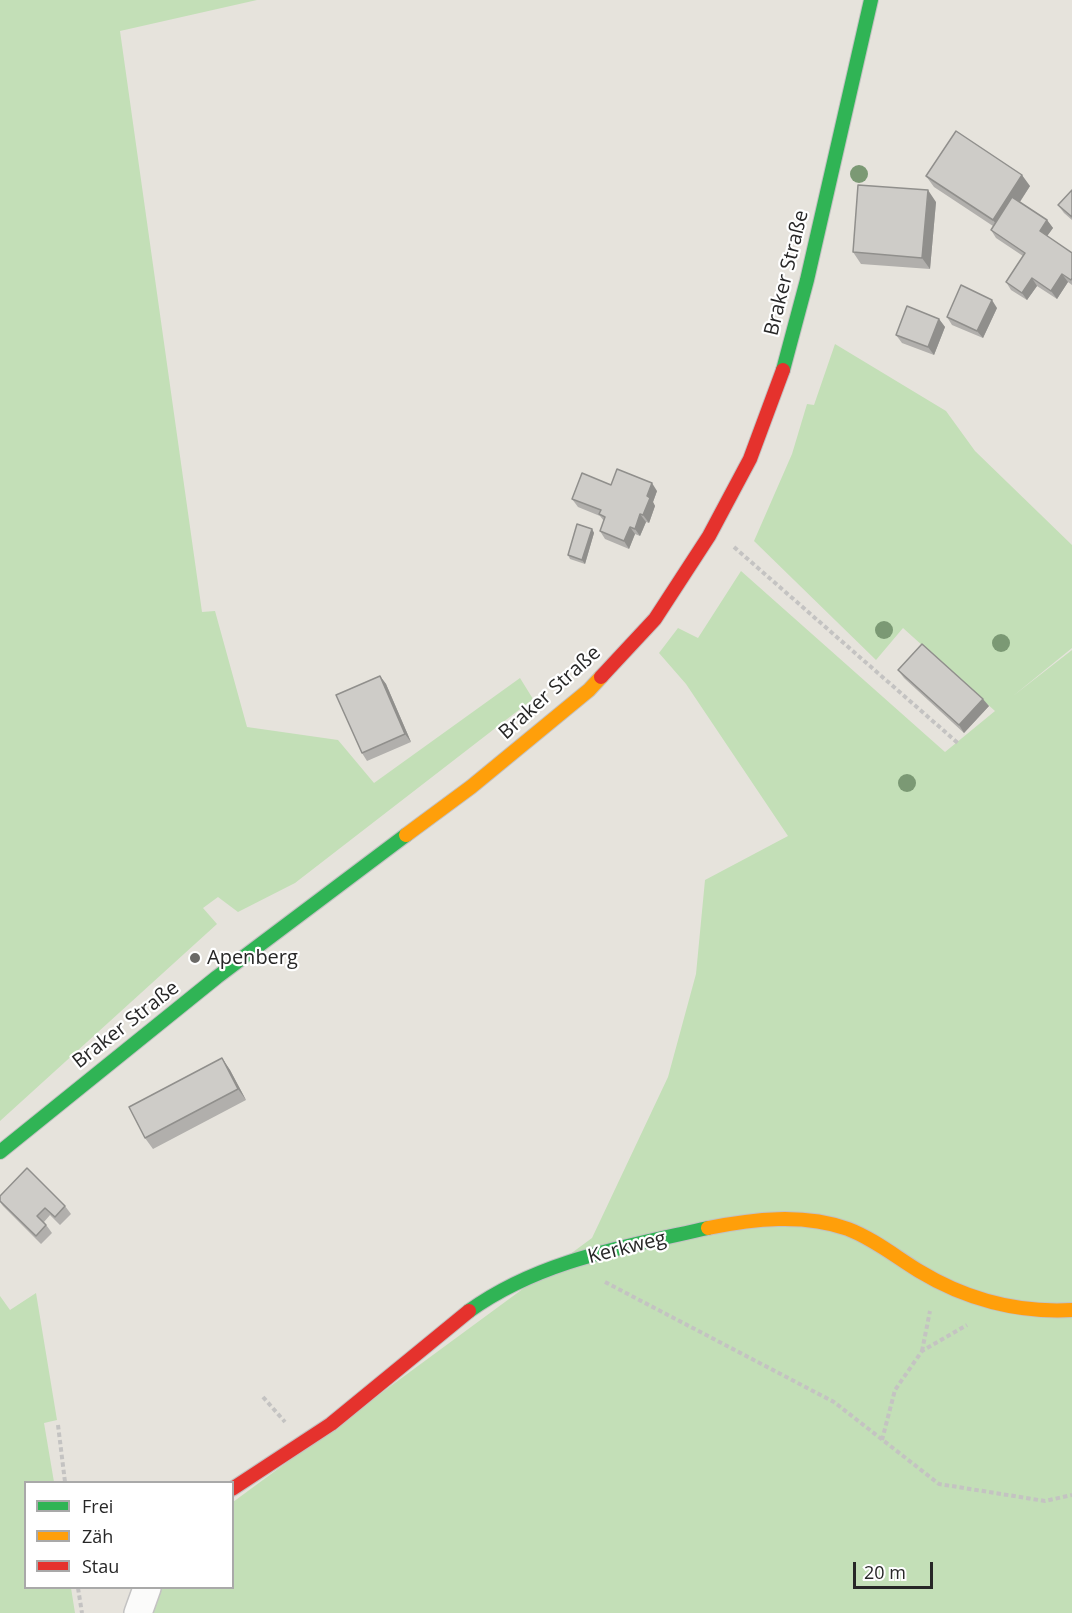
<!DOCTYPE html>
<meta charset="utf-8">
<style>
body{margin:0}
#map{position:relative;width:1072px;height:1613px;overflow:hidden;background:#e6e3dc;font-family:"Open Sans",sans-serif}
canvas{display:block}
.legend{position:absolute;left:24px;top:1481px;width:210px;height:108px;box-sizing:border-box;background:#fff;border:2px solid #a9a9a9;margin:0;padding:8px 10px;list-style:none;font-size:18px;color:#272727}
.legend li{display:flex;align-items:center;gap:12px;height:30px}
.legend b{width:30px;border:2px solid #a9a9a9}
.scale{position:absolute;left:853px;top:1562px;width:80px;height:27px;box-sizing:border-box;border:3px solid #272727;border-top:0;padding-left:8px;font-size:18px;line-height:21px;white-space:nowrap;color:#272727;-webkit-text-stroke:4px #fff;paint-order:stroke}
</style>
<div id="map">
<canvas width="1072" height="1613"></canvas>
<ul class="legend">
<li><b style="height:8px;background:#30b455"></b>Frei</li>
<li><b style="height:8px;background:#ff9f0a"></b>Zäh</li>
<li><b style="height:8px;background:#e5322d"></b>Stau</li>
</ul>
<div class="scale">20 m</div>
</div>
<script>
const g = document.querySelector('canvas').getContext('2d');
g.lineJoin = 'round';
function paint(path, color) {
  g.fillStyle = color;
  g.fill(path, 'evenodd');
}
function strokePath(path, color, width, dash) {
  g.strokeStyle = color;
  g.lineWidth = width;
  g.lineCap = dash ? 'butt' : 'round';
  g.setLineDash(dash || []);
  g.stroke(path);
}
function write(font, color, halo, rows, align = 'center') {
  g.font = font + ' "Open Sans",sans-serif';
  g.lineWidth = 4.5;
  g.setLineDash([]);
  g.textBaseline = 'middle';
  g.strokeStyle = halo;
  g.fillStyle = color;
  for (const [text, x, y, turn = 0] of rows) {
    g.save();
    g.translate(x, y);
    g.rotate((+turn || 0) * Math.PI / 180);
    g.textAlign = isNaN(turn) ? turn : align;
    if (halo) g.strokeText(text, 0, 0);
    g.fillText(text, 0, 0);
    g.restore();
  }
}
const green = new Path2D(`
 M0,0H257L120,31L202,612L215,611L247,727L338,740L374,783L520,678L533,699L295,883L238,912L218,897L203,908L217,924L0,1121Z
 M835,344L946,411L975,451L1072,545V648L1013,696L1072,650V1613H150L160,1588H232L233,1502L592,1238L668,1077L696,974L705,880L788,836L686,684L659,653L678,628L698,638L741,571L945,752L995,711L903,628L876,660L754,541L792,454L807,404L814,405Z
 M36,1293L57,1420L44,1423L54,1482H26V1588H71L75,1613H0V1296L10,1310Z`);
const path = new Path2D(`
 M734,547L959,744
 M605,1282L834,1402L939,1484L1045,1501L1072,1495
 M922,1351L930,1311
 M263,1397L285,1422
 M58,1425L65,1482
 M882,1440L895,1390L922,1351L967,1325
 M78,1588L82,1613`);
const street = new Path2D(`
 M138,1613L147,1588`);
const fast = new Path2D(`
 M783,370L807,280L871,0
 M0,1152L217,977L406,835
 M469,1311C540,1260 624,1247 708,1228`);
const slow = new Path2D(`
 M406,835L471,787L589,690L601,677
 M708,1228C753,1219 803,1213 848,1229C874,1239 896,1257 919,1271C965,1299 1018,1313 1072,1310`);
const jam = new Path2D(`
 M601,677L655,619L709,536L750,459L783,370
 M232,1489L331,1424L469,1311`);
const trees = [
 [859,174],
 [884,630],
 [1001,643],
 [907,783]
];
const wall = new Path2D(`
 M926,176L1030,186L1020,202L1047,220L1053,228L1047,236L1072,253V285L1068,282L1057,299L1037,286L1027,300L1011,290L1006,282L1023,256L996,238L991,230L993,226L934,187Z
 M1072,190V220L1064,213L1058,205Z
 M936,202L930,269L861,264L853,252Z
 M997,308L983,338L952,325L947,317Z
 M939,319L945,327L934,355L902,343L896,335Z
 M611,485L657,491L653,502L655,506L649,523L646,522L640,536L635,534L629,549L605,539L600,531L604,521L600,516L578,507L572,499Z
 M592,529L594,533L585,564L570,559L568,555Z
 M898,670L989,706L964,733L904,678Z
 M380,676L386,684L411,742L367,761L362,753Z
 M222,1058L230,1070L246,1100L153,1149L145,1138Z
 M0,1196L65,1206L71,1214L60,1225L50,1215L44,1222L52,1233L41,1244L3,1206L0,1202Z`);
const shadedWall = new Path2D(`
 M1022,175L1030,186L1001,231L993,220Z
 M928,190L936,202L930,269L922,258Z
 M1047,220L1053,228L1045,239L1040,231Z
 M1062,274L1068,282L1057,299L1051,291Z
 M1032,278L1037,286L1027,300L1022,293Z
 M992,300L997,308L983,338L977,331Z
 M939,319L945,327L934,355L928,347Z
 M652,483L657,491L653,502L655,506L649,523L643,515L647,496Z
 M640,514L646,522L640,536L635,529Z
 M630,527L635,534L629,549L624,541Z
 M592,529L594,533L585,564L582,560Z
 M380,676L386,684L411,742L405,734Z
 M983,699L989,706L964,733L959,725Z
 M222,1058L230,1070L246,1100L238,1089Z`);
const building = new Path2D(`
 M956,131L1022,175L993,220L926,176Z
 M858,185L928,190L922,258L853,252Z
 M1072,190V217L1058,205Z
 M1012,197L1047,220L1040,231L1072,253V278L1071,280L1062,274L1051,291L1032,278L1022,293L1006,282L1025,253L991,230Z
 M961,285L992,300L977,331L947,317Z
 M907,306L939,319L928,347L896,335Z
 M617,469L652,483L647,496L650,498L643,515L640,514L635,529L630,527L624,541L600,531L605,517L599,514L601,510L572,499L582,473L611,485Z
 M577,524L592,529L582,560L568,555Z
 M922,644L983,699L959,725L898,670Z
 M380,676L405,734L362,753L336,695Z
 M222,1058L238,1089L145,1138L129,1107Z
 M27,1168L65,1206L55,1217L45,1208L37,1216L46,1225L36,1236L0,1201V1196Z`);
const markers = [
 [195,958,6,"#6a6966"]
];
const streetNames = [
 ["Braker Straße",787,273,-76],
 ["Braker Straße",550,693,-42],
 ["Braker Straße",126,1025,-38],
 ["Kerkweg",627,1248,-14]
];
const poiNames = [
 ["Apenberg",207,958]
];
paint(green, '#c3dfb7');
strokePath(street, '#c3c2c2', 30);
strokePath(fast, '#c3c2c2', 16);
strokePath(slow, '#c3c2c2', 16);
strokePath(jam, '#c3c2c2', 16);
strokePath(path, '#c4c3c2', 4, [4.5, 3]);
strokePath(street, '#fbfbfa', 27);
strokePath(fast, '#30b455', 14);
strokePath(slow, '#ff9f0a', 14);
strokePath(jam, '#e5322d', 14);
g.fillStyle = '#7b9974';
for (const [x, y] of trees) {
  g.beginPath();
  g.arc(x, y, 9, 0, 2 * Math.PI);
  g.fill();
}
paint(wall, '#b1afac');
paint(shadedWall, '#908f8c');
paint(building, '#ceccc8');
strokePath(building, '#908f8c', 1.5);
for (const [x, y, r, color] of markers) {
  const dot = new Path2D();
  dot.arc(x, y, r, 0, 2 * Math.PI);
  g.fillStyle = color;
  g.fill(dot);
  strokePath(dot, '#fff', 2);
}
write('20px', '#272727', '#fff', streetNames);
write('20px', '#272727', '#fff', poiNames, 'left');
</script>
